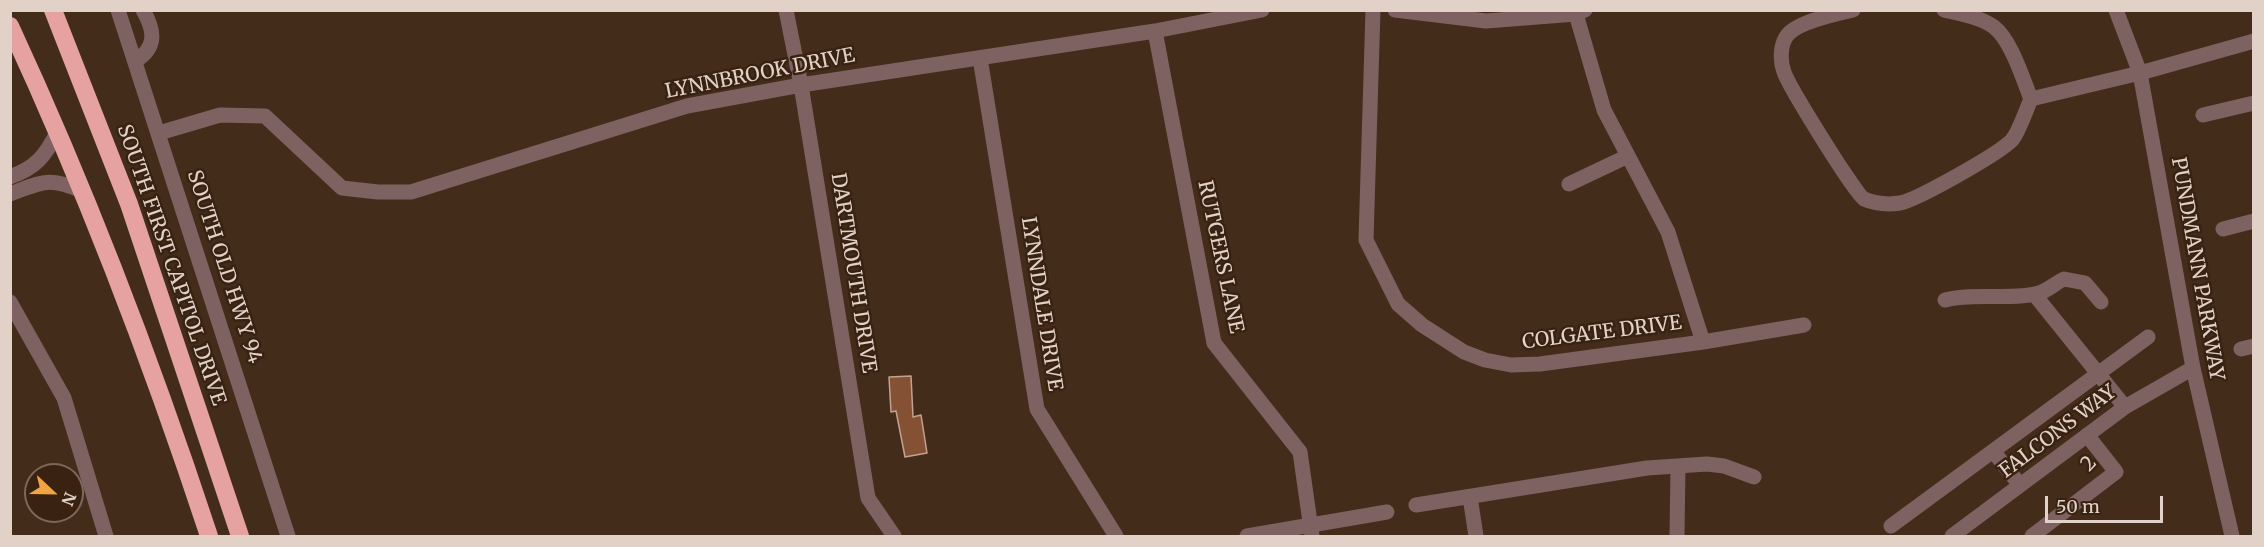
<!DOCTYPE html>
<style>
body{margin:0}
#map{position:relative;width:2264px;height:547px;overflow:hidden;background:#442c1b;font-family:Merriweather,serif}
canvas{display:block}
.frame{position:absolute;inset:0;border:12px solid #e1d1c6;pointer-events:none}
.north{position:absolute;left:24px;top:463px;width:60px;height:60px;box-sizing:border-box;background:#392211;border:2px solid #7c6859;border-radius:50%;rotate:112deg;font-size:16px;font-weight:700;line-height:24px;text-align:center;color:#e1d1c6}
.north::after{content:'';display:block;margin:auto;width:21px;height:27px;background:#f3a442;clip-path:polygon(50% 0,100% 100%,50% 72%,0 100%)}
.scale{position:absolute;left:2045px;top:496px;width:118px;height:27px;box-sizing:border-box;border:3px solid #e1d1c6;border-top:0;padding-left:8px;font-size:18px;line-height:21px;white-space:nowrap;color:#e1d1c6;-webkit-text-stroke:4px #392211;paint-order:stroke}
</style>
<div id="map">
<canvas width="2264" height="547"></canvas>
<div class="frame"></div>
<div class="north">N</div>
<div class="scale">50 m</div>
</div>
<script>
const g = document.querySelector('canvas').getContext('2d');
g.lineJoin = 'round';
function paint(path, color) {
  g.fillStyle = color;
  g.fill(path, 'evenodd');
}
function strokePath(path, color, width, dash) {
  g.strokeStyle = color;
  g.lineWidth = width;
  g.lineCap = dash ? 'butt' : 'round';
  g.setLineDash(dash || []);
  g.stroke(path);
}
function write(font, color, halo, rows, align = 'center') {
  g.font = font + ' Merriweather,serif';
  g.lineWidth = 5;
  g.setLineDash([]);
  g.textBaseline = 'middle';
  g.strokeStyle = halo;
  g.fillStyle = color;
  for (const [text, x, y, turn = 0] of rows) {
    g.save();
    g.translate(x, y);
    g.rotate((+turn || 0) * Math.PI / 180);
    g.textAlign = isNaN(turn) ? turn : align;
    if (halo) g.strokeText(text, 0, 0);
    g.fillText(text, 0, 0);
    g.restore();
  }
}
const building = new Path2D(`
 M911,376L913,417L921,415L927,453L905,457L896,411L891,412L889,377Z`);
const minor = new Path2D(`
 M118,10L288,536
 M786,10L801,85L868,498L894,536
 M1373,10L1366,240L1398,304L1422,325L1464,352L1485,360L1511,365L1540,364L1703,342L1804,325
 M1395,10L1486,21L1576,14L1585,10
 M1853,10C1836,14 1795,22 1786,37C1780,47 1780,61 1784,72C1789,87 1856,195 1864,199C1876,204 1887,205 1900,203C1917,200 2000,153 2012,140C2019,132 2026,110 2031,99C2023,79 2011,40 1994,27C1981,17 1960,14 1944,10
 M2116,10L2140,73L2193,368L2232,536
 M1576,14L1604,110L1668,232L1703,342
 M1155,31L1214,343L1300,452L1312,536
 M980,58L1037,409L1116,536
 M135,61C157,48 155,31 143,10
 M2031,99L2140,73L2254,41
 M2203,115L2254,103
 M159,133L220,115L265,116L342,188L378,192H411L687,106L801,85L1155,31L1262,10
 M10,177C37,167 45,156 58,131
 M1569,184L1628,156
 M10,194C45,181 48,177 83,191
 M2223,229L2254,221
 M2034,294L2125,407
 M1945,300C1976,292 2011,301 2039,293C2049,290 2055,283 2064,279L2085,283L2101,302
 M10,302L64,398L106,536
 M2241,349L2254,346
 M1993,451L2020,485
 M1470,497L1476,536
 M1416,505L1647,468L1707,464L1724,466L1754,477
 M1891,526L2148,337
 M1247,536L1387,512
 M1677,536L1678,466
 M1952,536L2125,407L2193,368
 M2032,536L2116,472L2087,435`);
const highway = new Path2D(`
 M53,10L129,204L240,536
 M10,26C87,192 152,363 209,536`);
const streetNames = [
 ["LYNNBROOK DRIVE",760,74,-11],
 ["RUTGERS LANE",1220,257,78],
 ["SOUTH FIRST CAPITOL DRIVE",171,265,71],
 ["SOUTH OLD HWY 94",224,267,72],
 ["PUNDMANN PARKWAY",2197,269,80],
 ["DARTMOUTH DRIVE",853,273,81],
 ["LYNNDALE DRIVE",1041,304,81],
 ["COLGATE DRIVE",1602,333,-7],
 ["FALCONS WAY",2058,432,-37],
 ["2",2089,464,-46]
];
paint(building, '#845135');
strokePath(building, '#c2a291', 1.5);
strokePath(minor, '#7e6262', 15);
strokePath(highway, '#e5a2a1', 18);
write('20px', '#e1d1c6', '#392211', streetNames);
</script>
